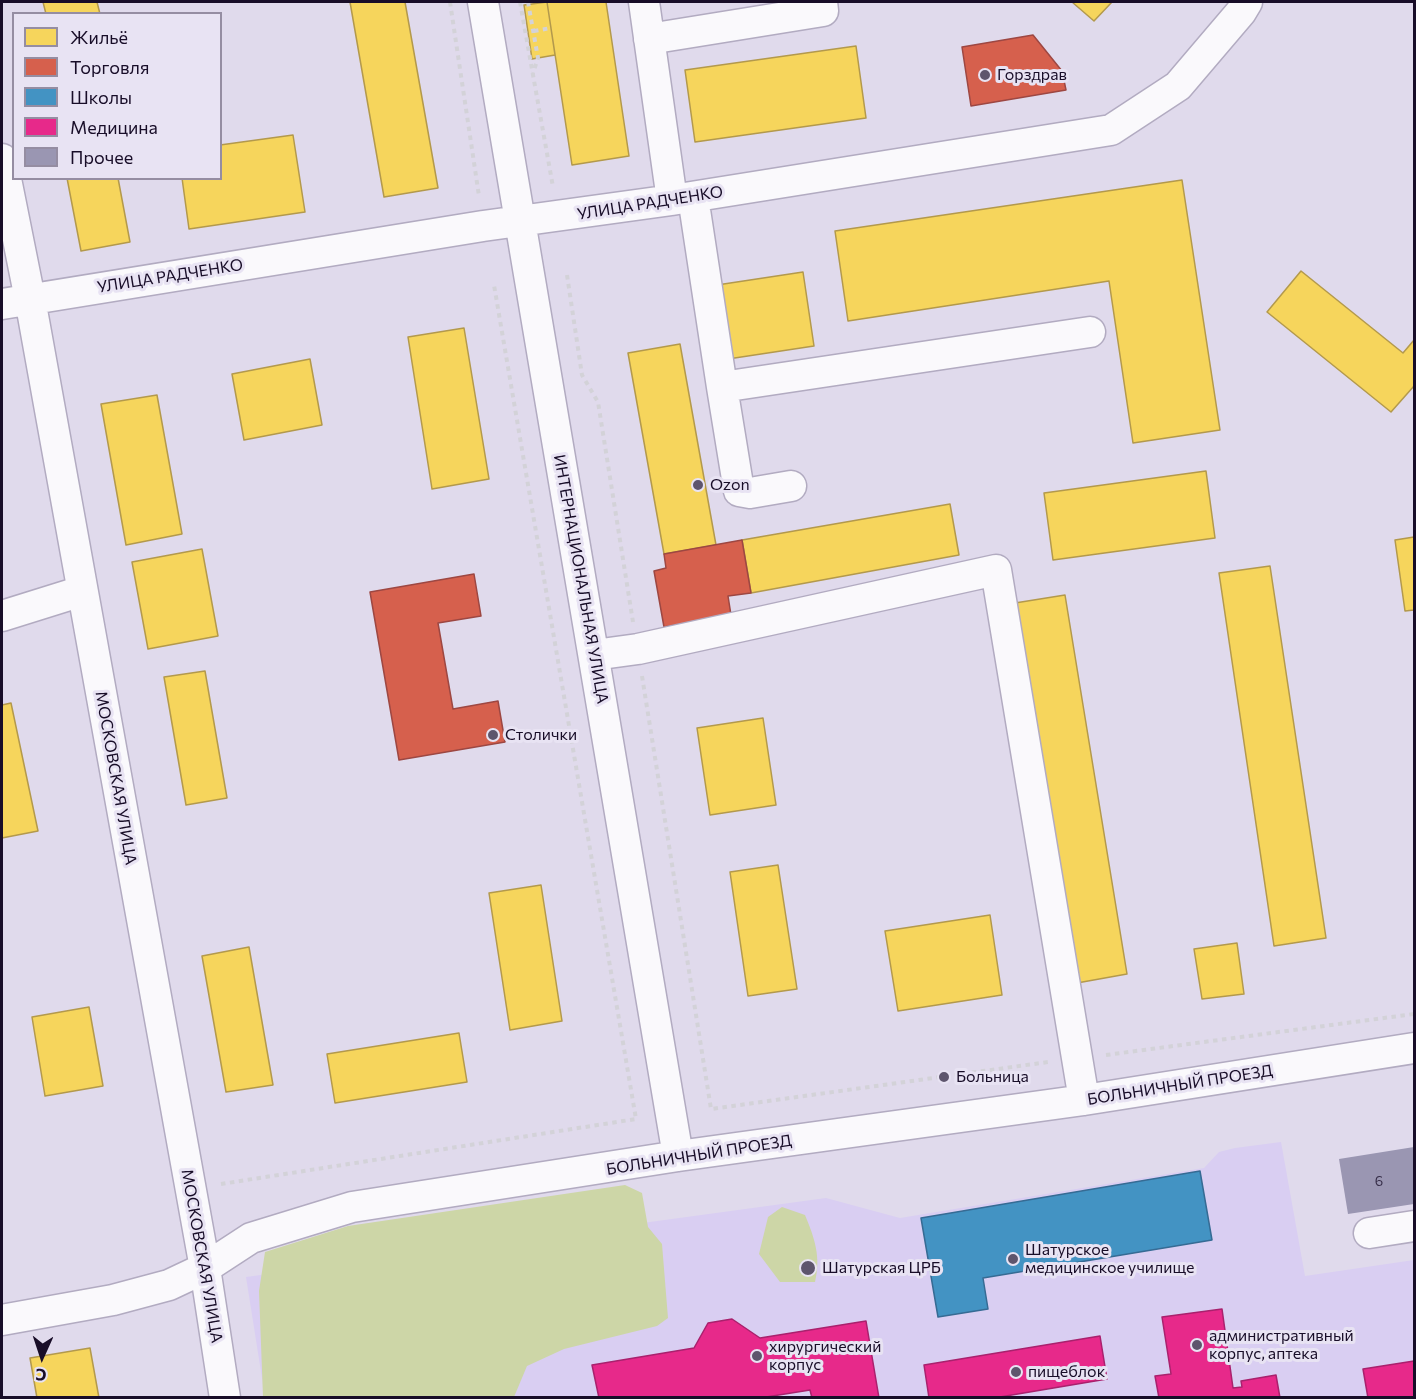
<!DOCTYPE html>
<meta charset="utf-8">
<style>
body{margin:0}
#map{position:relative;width:1416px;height:1399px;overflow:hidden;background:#e0daec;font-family:Commissioner,sans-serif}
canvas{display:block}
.frame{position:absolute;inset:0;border:3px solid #180d28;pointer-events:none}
.legend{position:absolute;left:12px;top:12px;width:210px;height:168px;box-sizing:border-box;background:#e8e3f3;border:2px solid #958da2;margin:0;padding:8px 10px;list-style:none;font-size:18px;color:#180d28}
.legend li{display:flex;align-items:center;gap:12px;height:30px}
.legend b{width:30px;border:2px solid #958da2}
.north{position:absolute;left:12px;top:1327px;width:60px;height:60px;-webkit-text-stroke:4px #e8e3f3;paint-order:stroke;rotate:183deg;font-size:16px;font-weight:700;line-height:24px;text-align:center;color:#180d28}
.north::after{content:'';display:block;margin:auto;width:21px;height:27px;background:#180d28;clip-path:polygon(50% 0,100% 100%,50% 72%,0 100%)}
</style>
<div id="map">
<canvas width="1416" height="1399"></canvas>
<div class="frame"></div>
<ul class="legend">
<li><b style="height:16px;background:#f6d55c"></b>Жильё</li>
<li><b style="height:16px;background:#d6604d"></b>Торговля</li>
<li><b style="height:16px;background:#4393c3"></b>Школы</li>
<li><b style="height:16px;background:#e7298a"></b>Медицина</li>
<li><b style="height:16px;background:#9a96b2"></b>Прочее</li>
</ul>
<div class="north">С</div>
</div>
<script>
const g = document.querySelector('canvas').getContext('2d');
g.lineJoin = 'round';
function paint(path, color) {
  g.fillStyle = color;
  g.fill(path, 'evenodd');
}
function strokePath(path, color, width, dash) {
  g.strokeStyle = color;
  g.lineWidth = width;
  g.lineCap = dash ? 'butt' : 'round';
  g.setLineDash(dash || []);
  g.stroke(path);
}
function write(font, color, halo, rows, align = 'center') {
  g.font = font + ' Commissioner,sans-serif';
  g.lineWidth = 6;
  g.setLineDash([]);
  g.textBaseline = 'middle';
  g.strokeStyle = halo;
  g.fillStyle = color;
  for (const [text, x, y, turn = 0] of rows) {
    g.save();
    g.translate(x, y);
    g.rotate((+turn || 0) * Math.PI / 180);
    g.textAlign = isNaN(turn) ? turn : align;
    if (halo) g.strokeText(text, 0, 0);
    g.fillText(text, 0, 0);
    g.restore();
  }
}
const built = new Path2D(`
 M1281,1142L1305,1276L1414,1260V1397H265L246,1277L826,1198L900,1218L1204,1168L1219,1152L1235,1148Z`);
const green = new Path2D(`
 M625,1185L642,1193L648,1227L662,1244L668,1318L657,1326L564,1349L527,1366L514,1397H263L259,1291L265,1252L348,1226Z
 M782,1207L805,1215C815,1239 821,1257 815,1282H780L759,1254L768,1217Z`);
const homes = new Path2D(`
 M43,2H97L100,14H46Z
 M350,2H405L438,188L384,197Z
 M547,2H606L629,156L572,165Z
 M547,2L555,55L532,59L524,5Z
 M1072,2H1112L1094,21Z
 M856,46L866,118L695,142L685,70Z
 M293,135L305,212L189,229L182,178H220V145Z
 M67,178H118L130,242L81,251Z
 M1182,180L1220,430L1133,443L1109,281L848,321L835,231Z
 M1301,271L1403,353L1414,340V386L1391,412L1267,312Z
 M803,272L814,346L728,359L717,285Z
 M464,328L489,479L432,489L408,337Z
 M680,344L716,545L664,554L628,353Z
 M310,359L322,425L244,440L232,374Z
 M157,395L182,534L126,545L101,404Z
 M1206,471L1215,538L1053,560L1044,493Z
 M950,504L959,555L751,593L742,540Z
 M1414,537V610L1405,611L1395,540Z
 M202,549L218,636L148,649L132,562Z
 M1270,566L1326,938L1274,946L1219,573Z
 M1065,595L1127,974L1077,983L1015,603Z
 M205,671L227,798L186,805L164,677Z
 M11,703L38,831L2,838V705Z
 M763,718L776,805L710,815L697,728Z
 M778,865L797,989L748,996L730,872Z
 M541,885L562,1021L510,1030L489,893Z
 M990,915L1002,995L898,1011L885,931Z
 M1237,943L1244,994L1202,999L1194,949Z
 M249,947L273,1085L226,1092L202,956Z
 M89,1007L103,1086L45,1096L32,1017Z
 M459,1033L467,1082L335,1103L327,1054Z
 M90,1348L99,1398H37L30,1358Z`);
const shops = new Path2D(`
 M1033,35L1062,71L1066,90L971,106L962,47Z
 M742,540L751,593L728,596L731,615L664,627L654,571L666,568L664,554Z
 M474,574L481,616L438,623L453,709L498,701L505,742L399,760L370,592Z`);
const schools = new Path2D(`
 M1200,1171L1212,1240L983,1278L988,1309L938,1317L921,1218Z`);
const health = new Path2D(`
 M1222,1309L1233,1388L1242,1387L1241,1381L1276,1375L1280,1398H1159L1155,1376L1171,1374L1162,1317Z
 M732,1319L760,1338L866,1321L879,1398H812L810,1390L760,1398H599L592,1365L694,1348L708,1323Z
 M1100,1336L1107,1379L994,1398H929L924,1365Z
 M1414,1361V1398H1368L1363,1369Z`);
const building = new Path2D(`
 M1414,1147V1204L1348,1214L1339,1159Z`);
const path = new Path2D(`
 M450,2L479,196
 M520,2L553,187
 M528,2L538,58L533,73
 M534,31L551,28
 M567,275L582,375L598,402L633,622
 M642,676L711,1109L1048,1062
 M1106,1055L1414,1014
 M221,1184L636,1119L494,285`);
const minor = new Path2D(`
 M483,2L678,1156
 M644,2L672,200
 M649,39L823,11L822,2
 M2,159L30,299L205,1268L225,1398
 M693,197L722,387L1090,332
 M2,304L483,226L672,200L1111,130L1178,86L1241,12L1247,2
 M722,387L739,491L750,493L791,486
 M2,616L82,591
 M594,655L638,649L996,570L1084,1100
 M1369,1233L1414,1226
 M2,1320L113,1300L169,1285L205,1268L251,1238L352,1207L678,1156L1084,1100L1414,1048`);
const markers = [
 [985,75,6,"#5e556d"],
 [698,485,6,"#5e556d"],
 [493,735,6,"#5e556d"],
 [944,1077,6,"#5e556d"],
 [1013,1259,6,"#5e556d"],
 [808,1268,8,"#5e556d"],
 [1197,1345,6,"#5e556d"],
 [757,1356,6,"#5e556d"],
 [1016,1372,6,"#5e556d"]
];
const numberNames = [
 ["6",1379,1181]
];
const poiNames = [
 ["Горздрав",997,75],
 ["Ozon",710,485],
 ["Столички",505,735],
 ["Больница",956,1077],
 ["Шатурское",1025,1250],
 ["медицинское училище",1025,1268],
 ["Шатурская ЦРБ",822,1268],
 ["административный",1209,1336],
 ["корпус, аптека",1209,1354],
 ["хирургический",769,1347],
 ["корпус",769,1365],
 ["пищеблок",1028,1372]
];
const streetNames = [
 ["УЛИЦА РАДЧЕНКО",650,203,-9],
 ["УЛИЦА РАДЧЕНКО",170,276,-9],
 ["ИНТЕРНАЦИОНАЛЬНАЯ УЛИЦА",581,579,80],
 ["МОСКОВСКАЯ УЛИЦА",116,778,80],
 ["БОЛЬНИЧНЫЙ ПРОЕЗД",1180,1085,-9],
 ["БОЛЬНИЧНЫЙ ПРОЕЗД",699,1155,-9],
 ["МОСКОВСКАЯ УЛИЦА",202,1256,80]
];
paint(built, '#d9cef2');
paint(green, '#cdd6a7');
paint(homes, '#f6d55c');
strokePath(homes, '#b3994c', 1.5);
paint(shops, '#d6604d');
strokePath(shops, '#9d4742', 1.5);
paint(schools, '#4393c3');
strokePath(schools, '#366b94', 1.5);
paint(health, '#e7298a');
strokePath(health, '#a9216d', 1.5);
paint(building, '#9a96b2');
strokePath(minor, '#b2abc1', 33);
strokePath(path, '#d3d2d8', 4, [4.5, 4.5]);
strokePath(minor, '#faf9fc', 30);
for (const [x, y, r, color] of markers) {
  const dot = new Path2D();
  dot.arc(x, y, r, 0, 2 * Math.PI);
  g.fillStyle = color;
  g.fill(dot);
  strokePath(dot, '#e8e3f3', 2);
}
write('14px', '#382f4a', null, numberNames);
write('16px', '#180d28', '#e8e3f3', poiNames, 'left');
write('16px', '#180d28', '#e8e3f3', streetNames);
</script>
